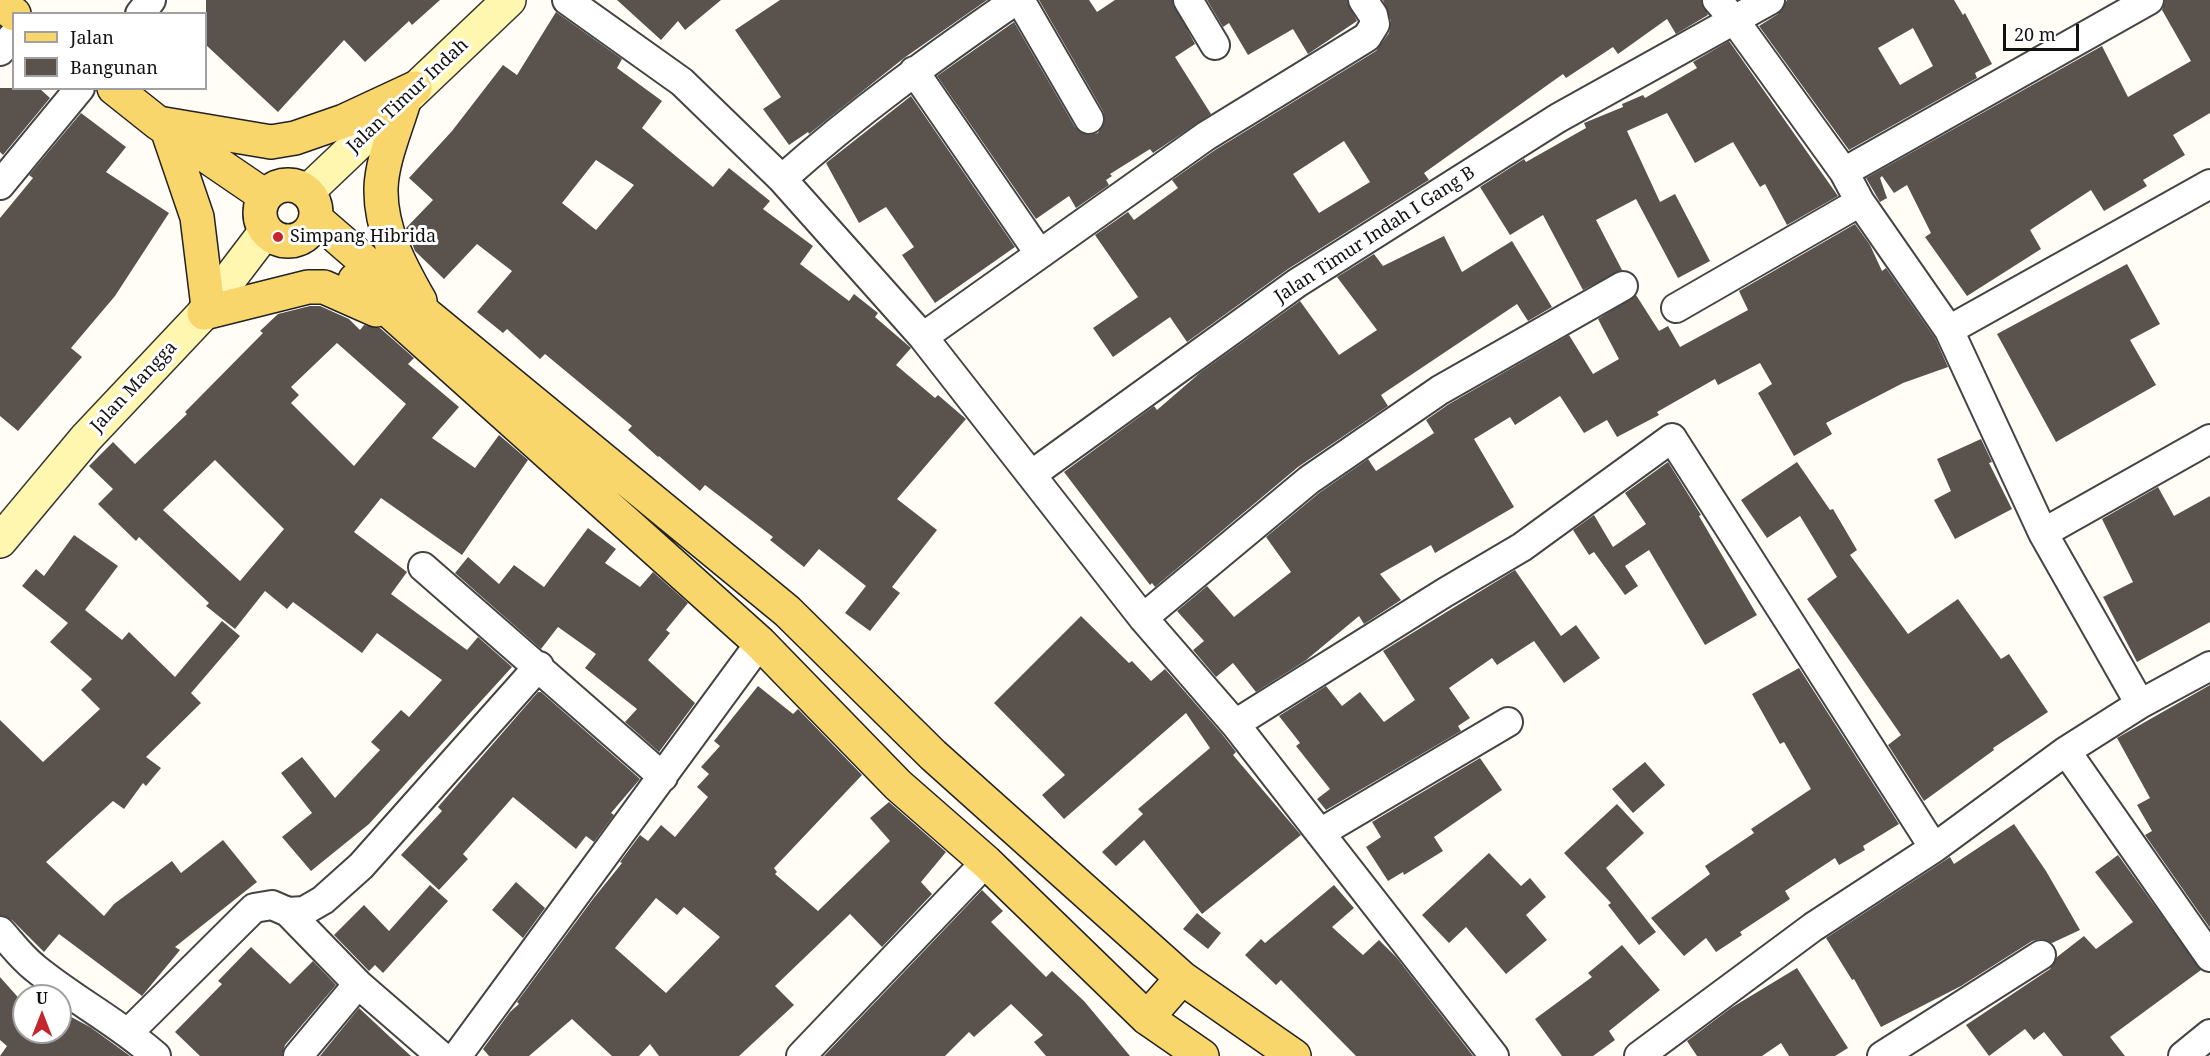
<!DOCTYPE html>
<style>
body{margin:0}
#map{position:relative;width:2210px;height:1056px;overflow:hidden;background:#fffdf5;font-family:"Noto Serif",serif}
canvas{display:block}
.legend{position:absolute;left:12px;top:12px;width:195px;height:78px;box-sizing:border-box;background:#fff;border:2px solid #a0a0a0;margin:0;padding:8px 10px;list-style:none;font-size:18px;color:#111}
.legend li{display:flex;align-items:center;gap:12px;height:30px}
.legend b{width:30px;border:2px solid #a0a0a0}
.north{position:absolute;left:12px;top:984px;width:60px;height:60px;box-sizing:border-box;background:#fff;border:2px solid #a0a0a0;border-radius:50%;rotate:0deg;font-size:16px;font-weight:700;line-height:24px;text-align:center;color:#111}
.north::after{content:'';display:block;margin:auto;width:21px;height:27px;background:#c4262e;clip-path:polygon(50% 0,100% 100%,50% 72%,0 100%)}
.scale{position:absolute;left:2003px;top:24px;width:76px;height:27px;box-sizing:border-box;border:3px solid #111;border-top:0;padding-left:8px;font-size:18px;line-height:21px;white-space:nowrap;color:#111;-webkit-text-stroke:4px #fff;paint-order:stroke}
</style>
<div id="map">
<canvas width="2210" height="1056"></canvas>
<ul class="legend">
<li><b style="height:8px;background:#f9d66b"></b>Jalan</li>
<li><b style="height:16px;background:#5a524d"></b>Bangunan</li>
</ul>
<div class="north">U</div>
<div class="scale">20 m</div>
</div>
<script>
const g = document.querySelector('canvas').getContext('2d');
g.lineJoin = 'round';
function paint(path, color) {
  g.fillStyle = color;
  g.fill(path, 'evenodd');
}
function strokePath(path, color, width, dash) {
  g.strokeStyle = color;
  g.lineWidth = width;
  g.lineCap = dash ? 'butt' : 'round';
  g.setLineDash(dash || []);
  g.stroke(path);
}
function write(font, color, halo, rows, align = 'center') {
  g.font = font + ' "Noto Serif",serif';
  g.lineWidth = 6;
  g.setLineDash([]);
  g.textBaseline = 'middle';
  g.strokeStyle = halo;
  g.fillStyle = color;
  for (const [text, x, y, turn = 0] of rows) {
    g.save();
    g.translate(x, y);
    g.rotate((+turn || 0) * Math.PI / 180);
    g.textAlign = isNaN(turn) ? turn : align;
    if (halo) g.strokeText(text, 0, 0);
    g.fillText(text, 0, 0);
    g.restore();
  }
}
const building = new Path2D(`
 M206,0H440L412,25L409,21L365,62L344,40L278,112L206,45Z
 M617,0H721L685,30L678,21L661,40Z
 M780,0H987L904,58L809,134L808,132L789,145L763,109L781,97L735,30Z
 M1039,0H1089L1097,12L1115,0H1172L1195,44L1175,57L1211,114L1153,153L1150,149L1110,174L1112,176L1106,180L1109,185L1076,208L1069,196L1036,219L937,76L1014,22L1075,127L1088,135L1098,133L1105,120L1103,111Z
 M1207,0H1347L1357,21L1308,54L1293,29L1248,55L1229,23L1223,27Z
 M1383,0H1701L1708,15L1676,34L1667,19L1618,54L1613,47L1566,78L1563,74L1424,173L1429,180L1288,269L1187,342L1170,317L1113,357L1093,328L1138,297L1095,235L1128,212L1134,220L1178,188L1172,180L1215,150L1376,51L1389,33L1391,21ZM1344,141L1370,182L1319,213L1293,174Z
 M1787,0H1954L1963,15L1965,13L1992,64L1975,73L1977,78L1849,150L1759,26L1778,14ZM1913,28L1933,66L1900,85L1878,48Z
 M2165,0H2210V113L2173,135L2185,155L2143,180L2147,186L2104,211L2091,190L2030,230L2041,249L1967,296L1925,237L1931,233L1907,185L1894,193L1882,176L1880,178L1887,198L1880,202L1866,178L2102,46L2128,97L2191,61L2162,10Z
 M556,12L622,59L617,68L662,101L642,128L713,187L729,168L770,201L763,209L813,246L800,264L849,301L854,294L878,313L875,317L911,348L896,365L935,398L938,395L966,419L897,499L937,530L892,587L900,593L870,631L845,613L866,586L819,549L804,567L770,540L773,537L705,485L700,491L659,456L658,457L628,430L632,426L545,354L540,359L507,329L503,333L477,312L512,271L477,244L444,279L415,251L406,228L433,200L409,178L452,131L503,65L517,75ZM596,160L634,185L596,230L562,203Z
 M1729,41L1838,196L1787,225L1765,184L1760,187L1733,142L1695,163L1667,113L1627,131L1660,202L1675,194L1710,261L1678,278L1636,199L1596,220L1622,270L1583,290L1543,215L1510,235L1480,187L1524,159L1526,162L1586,128L1584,123L1623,107L1622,104L1643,95L1645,98L1697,68L1693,62Z
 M0,88H39L50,98L3,155L0,152Z
 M911,96L1015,247L935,303L902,255L914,247L886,207L859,223L826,163Z
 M81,113L126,147L106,172L169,213L115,296L71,348L82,357L18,431L0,416V218L33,178L29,175Z
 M1855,224L1870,245L1882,271L1886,268L1935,338L1948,367L1903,383L1826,423L1832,434L1794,456L1758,393L1772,384L1760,363L1718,385L1715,379L1657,412L1659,415L1617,437L1607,420L1584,433L1560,396L1515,425L1510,417L1474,439L1514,507L1435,553L1431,545L1380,574L1401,600L1364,624L1359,616L1305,661L1256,692L1233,663L1216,677L1193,650L1204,641L1177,611L1207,586L1234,617L1291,572L1266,537L1319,493L1368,459L1376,471L1434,433L1426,420L1449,404L1569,335L1593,374L1619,359L1598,319L1636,295L1659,331L1668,326L1680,347L1748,310L1739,291Z
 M1444,236L1462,272L1512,241L1552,307L1528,321L1517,304L1381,395L1388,406L1298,467L1155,587L1152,583L1150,585L1064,472L1154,406L1157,410L1201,372L1300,301L1339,355L1377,330L1337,277L1374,254L1383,266Z
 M2127,264L2160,324L2130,340L2156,385L2056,442L1997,334Z
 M310,306H320L349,319L360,330L364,325L380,328L414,358L408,364L459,407L432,438L475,468L499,435L528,460L462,555L381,498L354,532L407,572L391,594L467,650L478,637L512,667L369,824L311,871L282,837L312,813L281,773L302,757L335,798L380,750L371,742L401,710L409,717L442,680L377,633L362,653L293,602L287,609L265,591L235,629L206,606L209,603L139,537L136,541L98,504L113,489L89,466L113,442L135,464L187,414L185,412L263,333L260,331L278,314ZM337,343L406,404L354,466L291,403L299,395L291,387ZM215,460L284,529L240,581L163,510Z
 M1981,439L1992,462L1989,463L2012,509L1955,539L1934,500L1951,491L1937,459Z
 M1668,462L1701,515L1699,516L1757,615L1705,645L1649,550L1625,566L1638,586L1625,595L1594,552L1589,555L1573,530L1594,515L1613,547L1646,524L1625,493Z
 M1797,462L1830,510L1833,509L1857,550L1850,555L1908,634L1958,599L2001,659L2009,654L2048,712L1993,748L1994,750L1924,801L1888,745L1901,735L1807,599L1837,577L1800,516L1767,538L1741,500Z
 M2158,487L2174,516L2210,496V622L2137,662L2103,597L2133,582L2102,519Z
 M588,528L616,549L605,563L640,587L653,572L688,603L666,630L670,633L648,660L695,703L659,752L625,722L637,709L585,668L596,654L558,627L541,649L455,573L468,557L499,584L514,565L544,587Z
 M74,535L118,566L85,610L122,640L129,632L175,677L222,621L240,636L191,693L201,703L146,757L161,768L146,786L143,783L124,809L113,801L46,862L104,916L114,904L172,861L181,873L223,840L257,882L175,947L180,950L142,996L59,934L44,952L12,920L0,915V720L43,762L100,709L81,690L92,679L50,642L68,623L22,586L36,569L44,576Z
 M1515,570L1561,636L1576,625L1600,658L1564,683L1534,641L1497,665L1492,658L1449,688L1470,718L1458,726L1461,731L1326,810L1317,799L1330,789L1296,746L1300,743L1279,716L1326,686L1342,706L1360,692L1384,722L1415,700L1383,651Z
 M1081,616L1129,663L1132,661L1151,681L1165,669L1222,734L1236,752L1233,755L1301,835L1202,914L1144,840L1116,866L1102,852L1143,814L1138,809L1210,748L1186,713L1064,819L1042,795L1065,775L994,703Z
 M1799,668L1899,824L1863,846L1865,850L1839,865L1835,858L1785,891L1790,899L1740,932L1742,935L1716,952L1706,938L1684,956L1651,918L1710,874L1705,866L1754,833L1751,829L1811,789L1784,742L1780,744L1752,694Z
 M2210,685V928L2145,835L2152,831L2137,805L2150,798L2117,738Z
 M758,686L793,714L798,709L862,775L774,868L777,872L775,874L818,911L890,841L870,818L889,802L946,852L921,882L932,894L882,947L850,914L775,986L794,1005L739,1056H659L650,1044L639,1056H612L572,1019L529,1056H489L483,1049L510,1012L519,1004L517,1002L593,899L622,863L620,862L640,835L648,841L661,825L675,837L708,797L697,787L709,774L701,767L720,746L714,741ZM656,898L677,915L684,907L720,937L666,993L615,948Z
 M538,692H541L640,779L611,813L614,815L594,842L586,836L576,849L513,797L463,854L468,859L439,890L401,855L442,811L438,807Z
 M1480,758L1502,790L1434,837L1443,851L1404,875L1403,872L1388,881L1366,847L1381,837L1372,822Z
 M1645,762L1665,785L1633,813L1612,789Z
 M1617,804L1644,833L1606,868L1656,932L1639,945L1608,905L1611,903L1564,853Z
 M2014,824L2046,871L2080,930L2052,943L2041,939L2032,941L1961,986L1881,1027L1854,979L1852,980L1826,938L1950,857L1954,864Z
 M1489,853L1521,886L1530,878L1546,897L1526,915L1547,940L1506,974L1466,927L1449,943L1422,915Z
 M2118,855L2201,970L2110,1037L2125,1056H2063L2044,1032L2034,1040L2025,1029L1989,1056L1966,1025L2050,969L2057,957L2084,936L2096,949L2133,922L2095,872Z
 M516,882L545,908L523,938L492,910Z
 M430,885L448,901L383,973L375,965L369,971L334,935L364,905L389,931Z
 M1334,885L1354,908L1332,927L1363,955L1379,940L1397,958L1473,1056H1356L1281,980L1276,985L1245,955L1261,939L1265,943Z
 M982,890L1003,911L991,922L1046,977L1052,971L1084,1001L1130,1056H1046L1034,1042L1043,1035L1011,1004L974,1037L969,1032L945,1056H824Z
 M1197,913L1221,933L1208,949L1183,929Z
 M1622,945L1660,990L1609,1031L1615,1040L1593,1056H1562L1535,1019L1592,977L1588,973Z
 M251,947L290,984L313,961L336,985L285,1045L282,1056H200L175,1032L222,984L218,981Z
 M1797,968L1848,1048L1835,1056H1789L1781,1043L1762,1056H1697L1687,1041L1731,1008Z
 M0,977L24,1004V1032H60V1011L90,1027L130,1056H0L7,1046L0,1040Z
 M359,1008L390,1037L411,1056H320Z`);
const street = new Path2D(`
 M567,0L682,82L782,179L923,337L1143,618L1235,724L1494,1056
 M1020,0L1089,119
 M1188,0L1215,45
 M1717,0L1735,21L1844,172L1860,202L1949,330L2043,533L2140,704
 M140,14L151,0
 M0,51L14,35
 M914,71L1039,253
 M1844,172L2149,0
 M782,179C856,113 935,56 1016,0
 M0,185L80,88
 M1676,308L1860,202
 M1949,330L2210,184
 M923,337L1206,136L1367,37L1375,24L1373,15L1363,0
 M1031,475L1297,283L1558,118L1770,0
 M2043,533L2210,439
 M423,567L663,777
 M1143,618L1309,480L1440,390L1623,286
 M1235,724L1444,593L1522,547L1672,438L1934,848
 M2066,751L2210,957
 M1320,833L1508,722
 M288,912L304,911L323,900L361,866L539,666
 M0,931C11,943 22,958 35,968C74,1000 119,1023 156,1056
 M129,1032L254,908L272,905L288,912L358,984L441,1056
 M298,1056L358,984
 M457,1056L760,643
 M801,1056L986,862
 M1639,1056L1813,927L1934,848L2066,751L2140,704L2210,666
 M1882,1056L2041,955
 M2183,1056L2210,1034`);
const secondary = new Path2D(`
 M307,192L509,0
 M0,541L86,438L202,315L266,231`);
const primary = new Path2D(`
 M0,4L14,14
 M114,88L158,123L265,196
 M405,98C397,126 382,159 381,188C380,229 400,266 420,301
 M158,123L271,142L295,138L344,121L415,88
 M167,129L197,217L208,307
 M260 213a28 28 0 1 1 56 0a28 28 0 1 1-56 0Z
 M316,219L428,316L787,611L933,755L1182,978L1294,1056
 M355,280L760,643L898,785L986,862L1147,1018L1202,1056
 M204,313L308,287H324L376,310
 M1147,1018L1182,978`);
const markers = [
 [278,237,6,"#c4262e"]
];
const streetNames = [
 ["Jalan Timur Indah",408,96,-43],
 ["Jalan Timur Indah I Gang B",1375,235,-33],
 ["Jalan Mangga",134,387,-47]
];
const poiNames = [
 ["Simpang Hibrida",290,237]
];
paint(building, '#5a524d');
strokePath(street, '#444', 32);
strokePath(secondary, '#333', 36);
strokePath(primary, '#222', 36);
strokePath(street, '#fff', 28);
strokePath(secondary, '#fff6b0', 33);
strokePath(primary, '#f9d66b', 33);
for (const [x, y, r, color] of markers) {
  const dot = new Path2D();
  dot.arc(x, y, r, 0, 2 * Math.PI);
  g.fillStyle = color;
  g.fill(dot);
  strokePath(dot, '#fff', 2);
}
write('18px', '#111', '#fff', streetNames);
write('18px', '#111', '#fff', poiNames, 'left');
</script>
